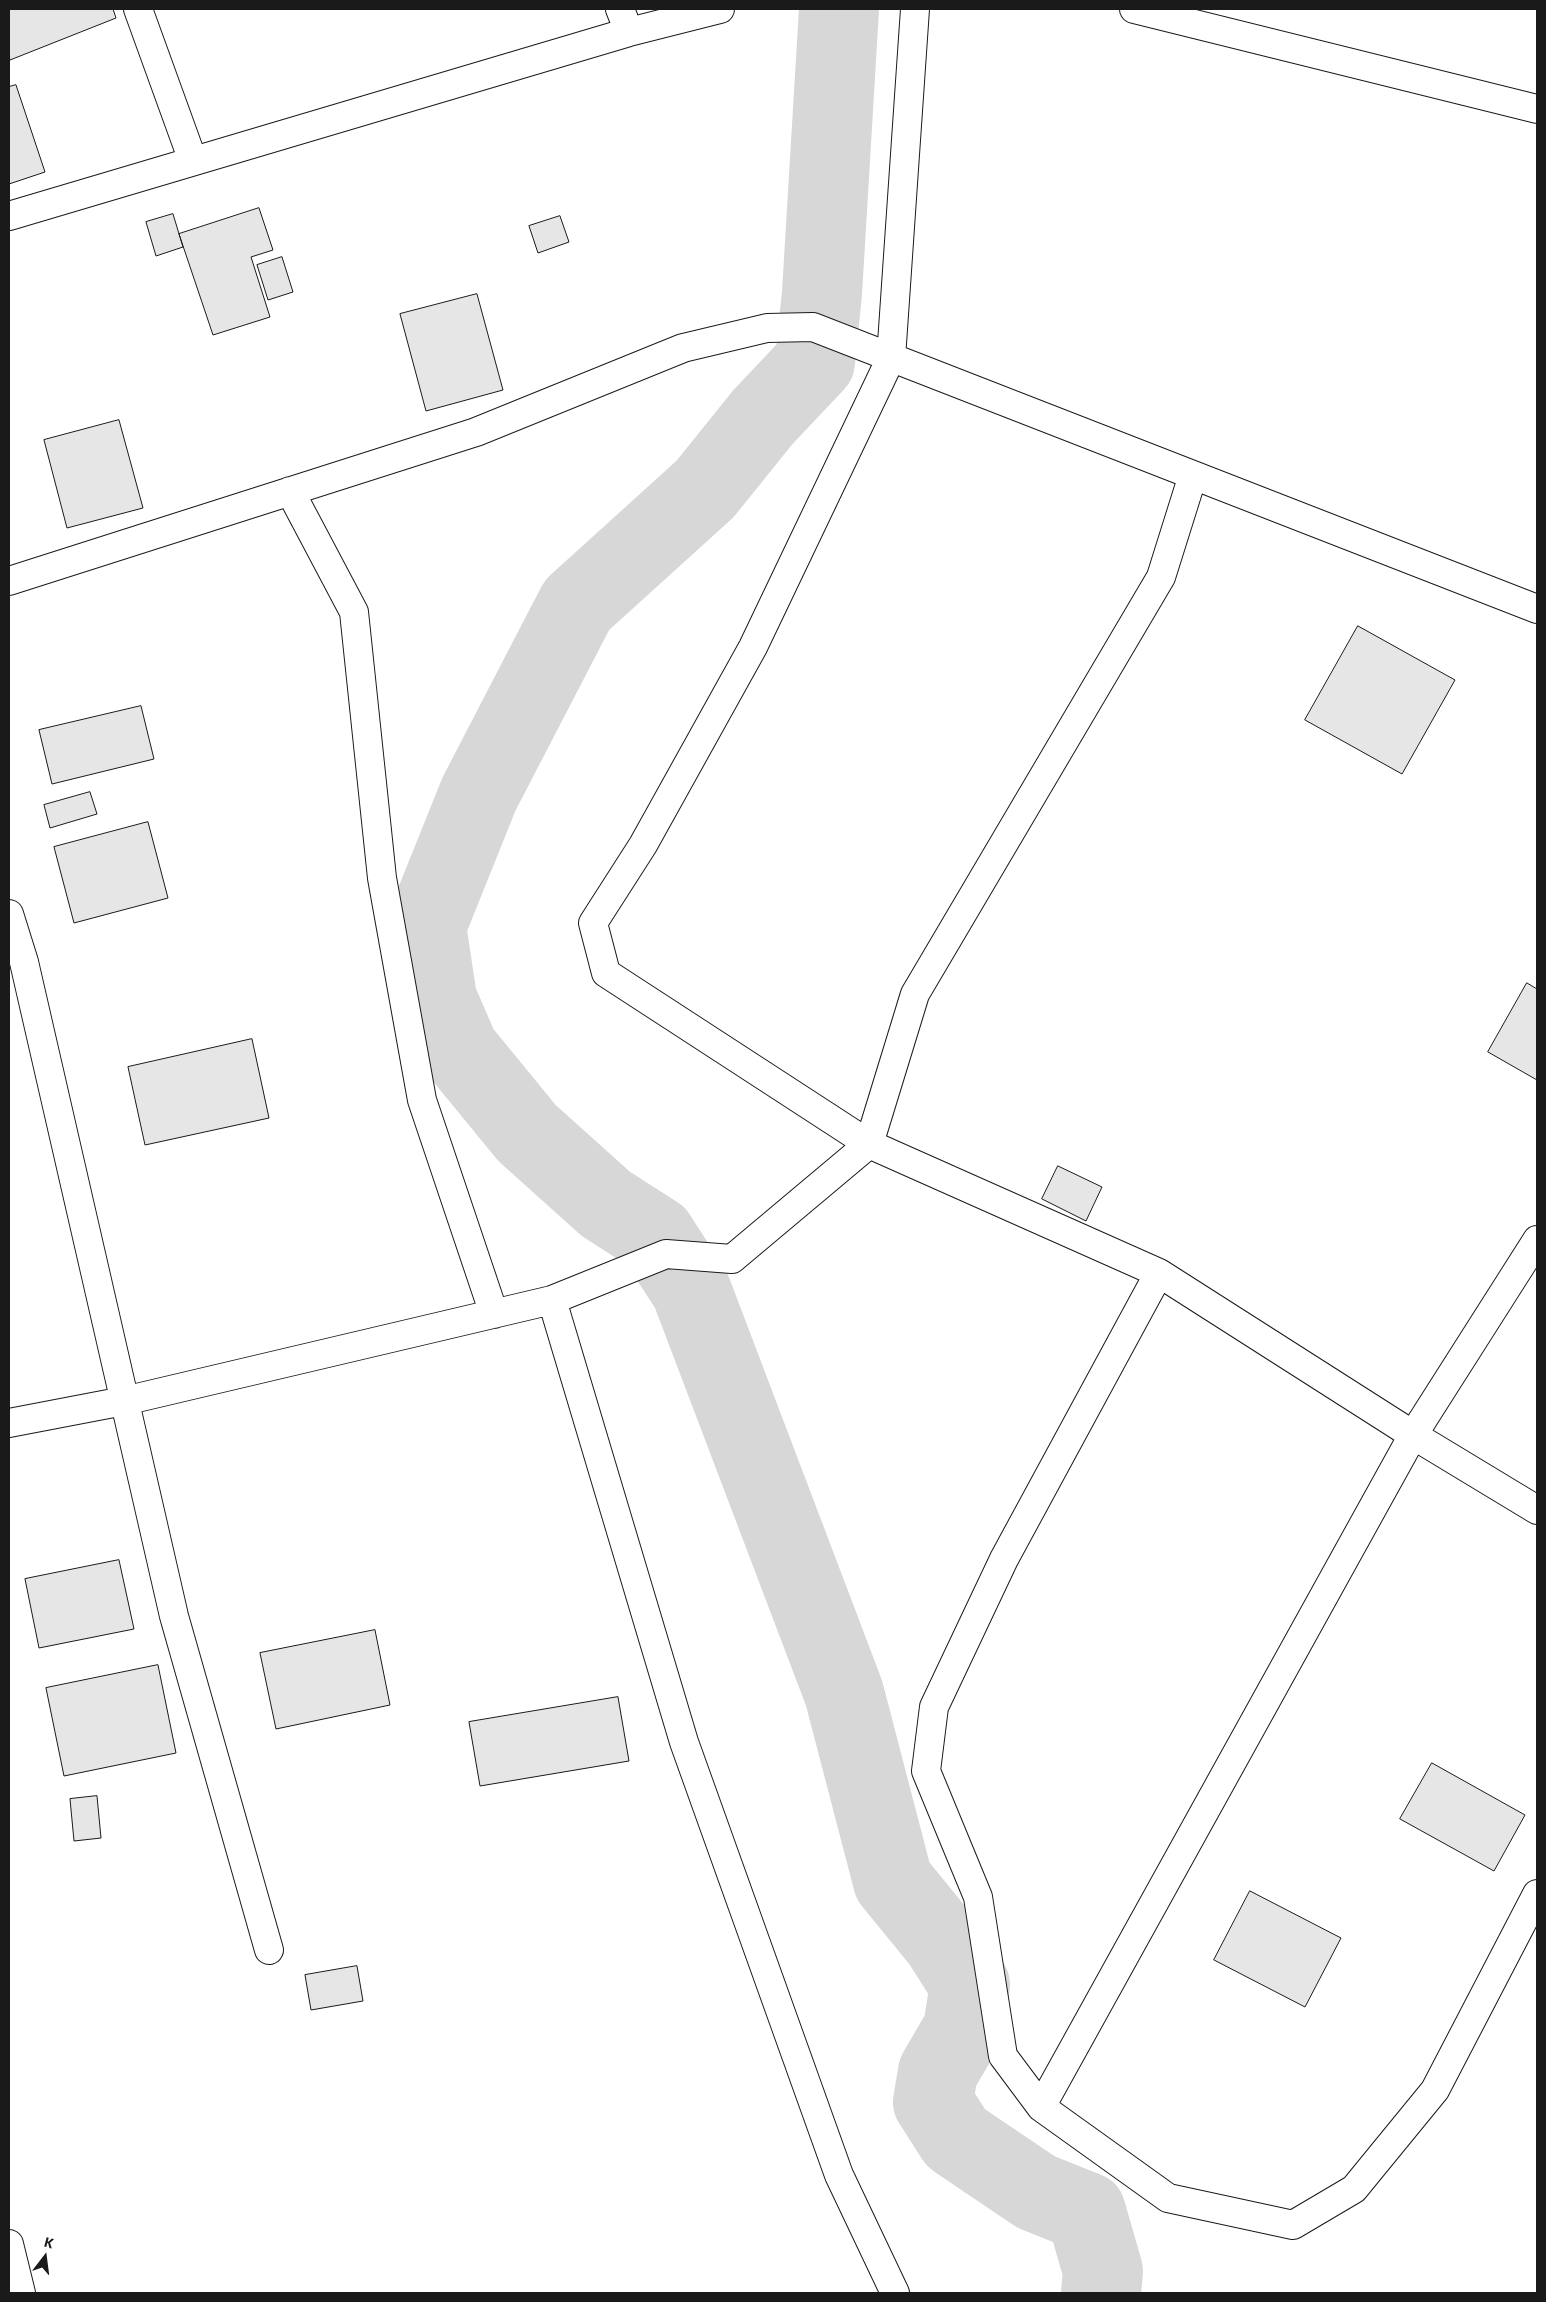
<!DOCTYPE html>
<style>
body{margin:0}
#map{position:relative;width:1546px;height:2302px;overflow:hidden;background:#fff;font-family:"Exo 2",sans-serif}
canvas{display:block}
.frame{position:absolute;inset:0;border:10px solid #1a1a1a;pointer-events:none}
.north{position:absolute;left:20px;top:2232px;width:50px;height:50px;-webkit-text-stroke:4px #fff;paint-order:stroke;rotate:15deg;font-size:14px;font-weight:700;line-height:20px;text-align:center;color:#1a1a1a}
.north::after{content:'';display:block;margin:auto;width:18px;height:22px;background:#1a1a1a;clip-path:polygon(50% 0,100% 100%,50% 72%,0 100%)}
</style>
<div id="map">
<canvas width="1546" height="2302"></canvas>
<div class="frame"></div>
<div class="north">K</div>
</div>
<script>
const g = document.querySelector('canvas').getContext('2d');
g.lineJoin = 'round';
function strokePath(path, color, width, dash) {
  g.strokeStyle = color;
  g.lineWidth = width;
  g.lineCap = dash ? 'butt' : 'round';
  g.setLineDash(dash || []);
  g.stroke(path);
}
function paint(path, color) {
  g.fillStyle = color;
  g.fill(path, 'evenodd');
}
const river = new Path2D(`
 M839,9L822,293L815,362L763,417L705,489L577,605L479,794L426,926L437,999L459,1050L527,1133L606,1204L656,1236L691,1290L844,1693L893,1881L942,1941L970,1985L963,2029L938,2072L933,2102L956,2138L1036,2192L1086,2212L1103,2271L1101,2293`);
const building = new Path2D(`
 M9,9H113L116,18L10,60Z
 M16,85L45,172L9,184V87Z
 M259,208L273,250L251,257L270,317L213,335L179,234Z
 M173,214L183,247L156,256L146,222Z
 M560,216L569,242L538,253L529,226Z
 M282,257L293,292L268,300L257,265Z
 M477,294L503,390L426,411L400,314Z
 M119,420L143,508L67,528L44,440Z
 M1358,626L1455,680L1402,774L1305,720Z
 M141,706L154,759L52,784L39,730Z
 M90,792L97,814L50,828L44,805Z
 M148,822L168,898L74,923L54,847Z
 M1527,983L1537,989V1080L1488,1052Z
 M252,1039L269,1118L145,1145L128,1067Z
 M1058,1166L1102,1187L1086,1221L1042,1199Z
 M119,1560L134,1629L39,1648L25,1579Z
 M375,1630L390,1705L276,1729L260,1653Z
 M158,1665L176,1753L64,1776L46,1688Z
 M618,1697L629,1761L480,1786L469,1722Z
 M1432,1763L1525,1815L1494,1871L1400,1819Z
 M97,1796L101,1838L74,1841L70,1799Z
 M1250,1891L1341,1938L1305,2007L1214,1960Z
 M357,1966L363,2001L311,2010L305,1975Z`);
const street = new Path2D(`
 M138,9L193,161
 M620,9L629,32
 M915,9L891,358L753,647L643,845L593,923L606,973L869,1144L915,994L1161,577L1193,475
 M1134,9L1537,109
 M9,216L629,32L720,9
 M290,491L354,612L382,878L422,1100L494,1314
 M9,581L476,432L683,348L767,328L813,327L1537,609
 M9,914L24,962L174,1616L269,1950
 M1159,1273L1004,1559L934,1707L926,1771L978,1897L1003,2056L1041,2107L1168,2198L1293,2225L1354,2189L1435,2090L1537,1894
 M552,1300L684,1742L839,2175L895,2293
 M9,1423L124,1401L552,1300L666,1254L732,1259L869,1144L1159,1273L1413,1435L1537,1510
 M1041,2107L1413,1435L1537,1240
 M9,2244L21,2293`);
strokePath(river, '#d7d7d7', 80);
paint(building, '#e6e6e6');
strokePath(building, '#1a1a1a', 1);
strokePath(street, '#1a1a1a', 30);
strokePath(street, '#fff', 28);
</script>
